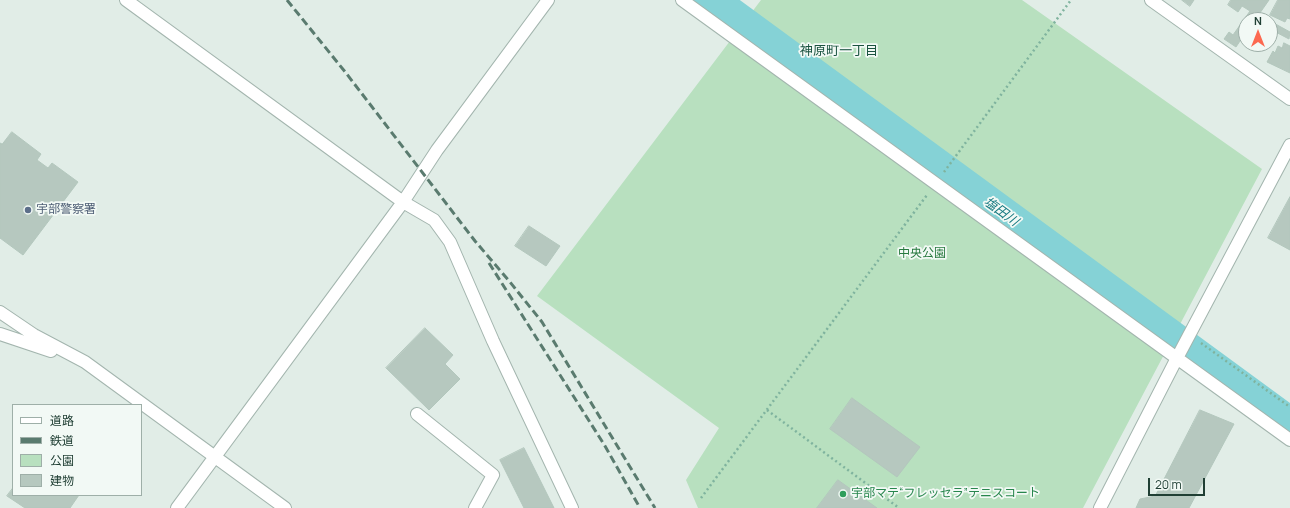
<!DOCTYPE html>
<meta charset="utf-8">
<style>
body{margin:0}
#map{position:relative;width:1290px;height:508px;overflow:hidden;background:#e1ede7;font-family:Manrope,"Noto Sans JP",sans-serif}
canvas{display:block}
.legend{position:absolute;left:12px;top:404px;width:130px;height:92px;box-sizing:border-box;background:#f2f9f5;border:1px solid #9eafa8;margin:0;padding:5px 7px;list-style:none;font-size:12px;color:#203f34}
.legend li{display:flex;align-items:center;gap:8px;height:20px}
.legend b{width:20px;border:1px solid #9eafa8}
.north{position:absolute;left:1238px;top:12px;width:40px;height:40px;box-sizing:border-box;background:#f2f9f5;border:1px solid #9eafa8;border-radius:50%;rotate:0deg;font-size:11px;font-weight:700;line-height:16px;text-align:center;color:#203f34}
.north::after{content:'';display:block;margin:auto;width:14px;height:18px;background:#fc6950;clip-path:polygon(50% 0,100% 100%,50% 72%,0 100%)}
.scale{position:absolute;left:1148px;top:478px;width:57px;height:18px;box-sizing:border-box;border:2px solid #203f34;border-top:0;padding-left:5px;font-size:12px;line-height:14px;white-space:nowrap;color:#203f34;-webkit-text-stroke:3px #f2f9f5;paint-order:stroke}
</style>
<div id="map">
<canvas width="1290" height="508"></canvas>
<ul class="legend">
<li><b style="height:5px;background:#fff"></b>道路</li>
<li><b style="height:5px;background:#5a7b6f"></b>鉄道</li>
<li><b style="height:11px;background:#b8e0bf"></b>公園</li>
<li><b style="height:11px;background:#b6c8bf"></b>建物</li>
</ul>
<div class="north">N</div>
<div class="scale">20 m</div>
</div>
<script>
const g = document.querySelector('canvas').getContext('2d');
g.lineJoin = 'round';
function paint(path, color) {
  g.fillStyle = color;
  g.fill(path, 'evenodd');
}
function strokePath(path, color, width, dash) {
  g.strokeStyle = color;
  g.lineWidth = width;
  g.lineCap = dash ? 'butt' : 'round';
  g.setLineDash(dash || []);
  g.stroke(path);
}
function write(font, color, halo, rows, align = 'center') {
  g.font = font + ' Manrope,"Noto Sans JP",sans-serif';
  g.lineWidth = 3.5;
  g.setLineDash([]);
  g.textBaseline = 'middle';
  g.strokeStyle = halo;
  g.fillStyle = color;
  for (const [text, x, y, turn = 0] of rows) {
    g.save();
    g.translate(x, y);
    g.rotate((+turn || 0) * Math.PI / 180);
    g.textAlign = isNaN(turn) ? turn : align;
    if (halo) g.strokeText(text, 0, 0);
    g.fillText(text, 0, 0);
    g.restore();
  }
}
const green = new Path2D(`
 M761,0H1022L1262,169L1083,508H698L686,480L719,428L537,296Z`);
const river = new Path2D(`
 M711,0L1290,424`);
const building = new Path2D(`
 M1182,0H1194L1190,6Z
 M1231,0H1269L1255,20H1246V32L1236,47L1224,39L1229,32L1233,35L1250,11L1242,6L1238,12L1228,5Z
 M1278,0H1290V19L1287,18L1285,22L1270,15Z
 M1270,21L1290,32L1289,39L1270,29Z
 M1284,43L1290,46V73L1267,62L1273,51L1275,53L1278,46L1282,48Z
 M12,132L41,154L37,160L48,168L52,163L78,182L23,255L0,238V143L2,144Z
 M1290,197V250L1268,238Z
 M529,226L560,246L546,266L515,246Z
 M425,328L453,355L445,364L460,379L429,410L386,368Z
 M852,398L920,447L897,477L830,429Z
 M1200,410L1234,424L1189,508H1136L1140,499L1155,496Z
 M524,448L554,508H524L500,460Z
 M838,480L877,508H817Z
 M13,488V495H79L70,508H25L7,496Z`);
const path = new Path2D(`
 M944,172L1071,0
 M1201,343L1290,407
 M767,410L899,508
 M701,498L927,195`);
const minor = new Path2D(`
 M126,0L403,202L434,220L450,242L493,341L572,508
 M682,0L1290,440
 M1151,0L1290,99
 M0,312L34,335L85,362L285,508
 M0,334L51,351
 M417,414L493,475L475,508
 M177,508L403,202L437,150L548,0
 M1100,508L1177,358L1290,145`);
const rail = new Path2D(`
 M287,0L346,73L475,241L510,282L542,322L655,508
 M489,263L605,446L640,508`);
const markers = [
 [28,210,4,"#5c6f8a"],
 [843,494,4,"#2e9e5b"]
];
const serviceNames = [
 ["宇部警察署",36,210]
];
const parkNames = [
 ["中央公園",922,254]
];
const leisureNames = [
 ["宇部マテ“フレッセラ”テニスコート",851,494]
];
const neighbourhoodNames = [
 ["神原町一丁目",839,51]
];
const waterNames = [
 ["塩田川",1001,212,36]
];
paint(green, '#b8e0bf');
strokePath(river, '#85d2d6', 34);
paint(building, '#b6c8bf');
strokePath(building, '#b3c7bd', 1);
strokePath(minor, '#a3b5ae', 14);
strokePath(path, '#7fb39e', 2.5, [2, 3]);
strokePath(minor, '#fff', 12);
strokePath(rail, '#5a7b6f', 3, [8, 4]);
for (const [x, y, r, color] of markers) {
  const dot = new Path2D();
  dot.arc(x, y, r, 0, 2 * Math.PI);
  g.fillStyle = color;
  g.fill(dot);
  strokePath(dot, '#f2f9f5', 1.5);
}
write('12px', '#4e5e75', '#f2f9f5', serviceNames, 'left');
write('12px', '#27793f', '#f2f9f5', parkNames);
write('12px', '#27864d', '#f2f9f5', leisureNames, 'left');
write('13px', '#1a5340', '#f2f9f5', neighbourhoodNames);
write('italic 13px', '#157980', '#f2f9f5', waterNames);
</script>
